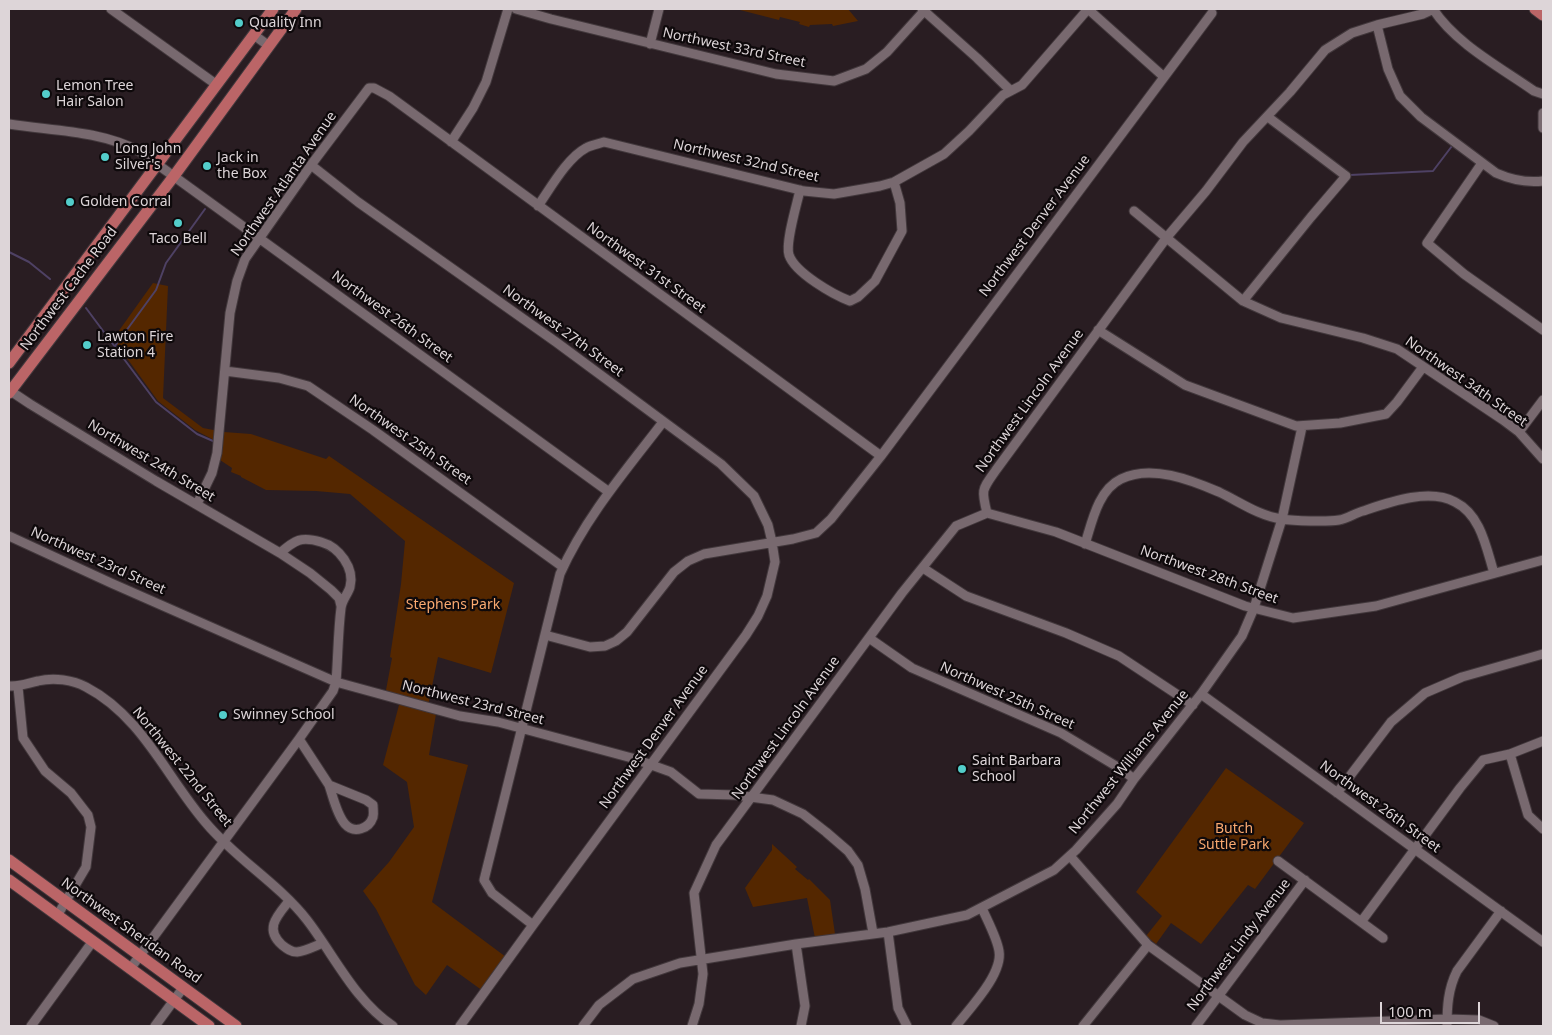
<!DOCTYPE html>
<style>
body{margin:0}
#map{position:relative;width:1552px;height:1035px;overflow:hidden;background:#291d22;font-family:"Noto Sans",sans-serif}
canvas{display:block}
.frame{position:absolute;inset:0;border:10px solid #ddd5d8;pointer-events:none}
.scale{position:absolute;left:1380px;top:1002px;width:100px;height:22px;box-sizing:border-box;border:2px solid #ddd5d8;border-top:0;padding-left:6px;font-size:15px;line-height:18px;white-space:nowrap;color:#ddd5d8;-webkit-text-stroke:4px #0e090b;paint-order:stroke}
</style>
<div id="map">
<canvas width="1552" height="1035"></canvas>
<div class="frame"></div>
<div class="scale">100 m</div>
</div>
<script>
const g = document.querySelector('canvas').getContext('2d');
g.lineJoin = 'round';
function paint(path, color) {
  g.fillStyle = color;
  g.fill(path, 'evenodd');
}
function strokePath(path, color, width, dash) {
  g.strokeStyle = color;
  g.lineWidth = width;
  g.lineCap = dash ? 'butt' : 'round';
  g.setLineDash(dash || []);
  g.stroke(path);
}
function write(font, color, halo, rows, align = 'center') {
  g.font = font + ' "Noto Sans",sans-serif';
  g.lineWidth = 4.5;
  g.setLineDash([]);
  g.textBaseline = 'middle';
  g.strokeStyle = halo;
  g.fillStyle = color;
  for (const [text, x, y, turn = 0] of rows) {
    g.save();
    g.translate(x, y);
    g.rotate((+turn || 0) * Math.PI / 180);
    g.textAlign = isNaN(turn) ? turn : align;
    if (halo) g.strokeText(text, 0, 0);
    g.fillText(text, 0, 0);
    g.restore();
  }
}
const green = new Path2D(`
 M736,9H848L858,21L833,26L832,24L810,25L809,27L799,24L800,22L780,17L779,20Z
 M153,283L168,286L163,398L203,428L224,432L251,434L326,459L329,456L514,583L491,673L438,657L427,711L436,714L429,755L468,765L432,902L506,957L483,991L447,965L426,995L415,985L376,909L363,891L389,862L414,827L407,782L383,765L399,705L386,690L392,658L390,657L401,584L405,541L350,494L316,491L266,490L241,477V476L231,472L232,468L220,460L223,442L214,440L195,430L158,401L113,339Z
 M1226,768L1304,823L1255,889L1248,885L1201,944L1171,923L1156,944L1146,936L1162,916L1136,892Z
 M772,844L797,867L795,869L808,880L809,879L830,900L835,934L815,938L807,898L753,907L745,888L772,850Z`);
const stream = new Path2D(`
 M1350,175L1433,171L1452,146
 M9,252L29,262L50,279
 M86,308L156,402L197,434L213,441
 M115,346L156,290L166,263L205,209`);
const minor = new Path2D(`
 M111,9L217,85
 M516,9L551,19L776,74L834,81L866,69L887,52L924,11
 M922,9L977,58L1010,90
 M1088,9L1164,77
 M1433,9C1456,44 1500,67 1534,91L1543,94
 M1377,25L1388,69L1400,96L1421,117L1496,173C1512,180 1526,183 1543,181
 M254,35L269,46
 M650,44L659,9
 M1543,113V128
 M9,124C53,131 98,130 139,151L609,492
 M451,142L473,108L486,82L508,9
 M1482,163L1427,243L1464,274L1543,330
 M311,165L358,202L556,342L721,464L754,496L768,525L772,542L775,562L767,596L758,616L746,635L533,925L460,1026
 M800,190C797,204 785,243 789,255C795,273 834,295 850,301L858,297L875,281L902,231L900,203L894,182
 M538,206C550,189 567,158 586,148C591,145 598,144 604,142L804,191L834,194L880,186L894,182L944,154L969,131L1003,95L1022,85L1088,9
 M1134,211L1243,301L1281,318L1363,338L1397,349L1503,420L1519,432L1543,459
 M1243,301L1311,217L1346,176L1268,117
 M1098,330L1185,385L1296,426L1340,423L1386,414L1397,402L1423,367
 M225,371L279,378L308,386L373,430L563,567
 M9,390L30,404L156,481L280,553L310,573L331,590L339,598L341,606
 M1519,432L1543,400
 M197,504L212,473L217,453L230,313L237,281L245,259L311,165L369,88H374L389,96L881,456
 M987,513C981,489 982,490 996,470L1167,237L1206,191L1243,142L1290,92L1325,50L1352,33L1377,25L1423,14L1434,9
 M987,513L1056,532L1245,606L1293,618L1376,606L1543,560
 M9,536L111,583L336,682L460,716L498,722L632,758L671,772L699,794L735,795L773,800L803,814L826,832L848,851L858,865L865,889L873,933
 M1085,544C1092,522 1098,490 1121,479C1151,464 1191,480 1219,492C1240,502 1259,516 1282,519C1294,521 1327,522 1339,520C1347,519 1355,513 1363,511C1390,502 1429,488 1455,502C1481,515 1486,547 1494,573
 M923,568L966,596L1066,633L1119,656L1193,705
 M545,635L590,647L605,646L616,641L627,632L674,572L688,561L704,554L793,539L816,533L831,519L881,456L1212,13
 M869,638L912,668L1061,733L1121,769L1134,779
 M9,686C20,687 28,683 38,681C54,677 73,680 86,687C142,716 167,778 206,823C236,859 278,883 307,920C334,955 355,1001 393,1026
 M18,687L23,738L45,771L71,793L88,815L91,827L86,867L57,916
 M1201,694L1543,942
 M299,739L329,785
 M1510,754L1528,815L1543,829
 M329,785L366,800L373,805C373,809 374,813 373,817C369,829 354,834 345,824C337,815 333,797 329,785Z
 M1337,793L1391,722L1425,693L1462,677L1543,654
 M1070,856L1148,945L1245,1015L1262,1023L1280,1025L1447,1019L1479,1020L1494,1026
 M1278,861L1383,938
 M289,901C277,916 264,929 282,945C287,949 291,952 297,952C306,951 315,946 323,943
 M1361,922L1460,788L1483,760L1510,754L1543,741
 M533,925L492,893L484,880L560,574C585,518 626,470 663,422
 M888,932L898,1008L907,1026
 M796,944L805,1006L801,1026
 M130,969L299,739L333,691L336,682C338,657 338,632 341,608C342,600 348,594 350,587C355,568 339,547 321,542C301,536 295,540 280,553
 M31,1026L93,941
 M155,1026L183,988
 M583,1026L599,1005L633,979L680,963L796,944L888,932L967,915L1054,870L1076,850L1117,804L1134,779L1201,694L1242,636L1254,608L1282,519L1302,427
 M692,1026L699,1004L703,974L694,893L716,845L902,593L956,526L987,513
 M956,1026C970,1008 1003,974 999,951C997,938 987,920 982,908
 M1083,1026L1148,945
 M1196,1026L1305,880
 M1447,1026C1447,1007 1448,989 1457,971L1501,911`);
const major = new Path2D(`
 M1535,9L1543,15
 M9,363L273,9
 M9,393L174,176L296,9
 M9,860L236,1026
 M9,880L209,1026`);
const markers = [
 [239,23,5,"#53cdca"],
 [46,94,5,"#53cdca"],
 [105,157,5,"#53cdca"],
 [207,166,5,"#53cdca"],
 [70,202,5,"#53cdca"],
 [178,223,5,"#53cdca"],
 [87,345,5,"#53cdca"],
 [223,715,5,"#53cdca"],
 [962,769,5,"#53cdca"]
];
const poiNames = [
 ["Quality Inn",249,23],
 ["Lemon Tree",56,86],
 ["Hair Salon",56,102],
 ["Long John",115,149],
 ["Silver's",115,165],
 ["Jack in",217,158],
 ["the Box",217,174],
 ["Golden Corral",80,202],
 ["Taco Bell",178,239,"center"],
 ["Lawton Fire",97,337],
 ["Station 4",97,353],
 ["Swinney School",233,715],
 ["Saint Barbara",972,761],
 ["School",972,777]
];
const streetNames = [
 ["Northwest 33rd Street",734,48,12],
 ["Northwest 32nd Street",746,161,13],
 ["Northwest Atlanta Avenue",284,184,-55],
 ["Northwest Denver Avenue",1035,226,-53],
 ["Northwest 31st Street",646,268,36],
 ["Northwest Cache Road",69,289,-53],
 ["Northwest 26th Street",392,317,36],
 ["Northwest 27th Street",563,331,36],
 ["Northwest 34th Street",1466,382,35],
 ["Northwest Lincoln Avenue",1030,401,-54],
 ["Northwest 25th Street",410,440,35],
 ["Northwest 24th Street",151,461,31],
 ["Northwest 23rd Street",98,561,24],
 ["Northwest 28th Street",1209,575,20],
 ["Northwest 25th Street",1007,696,24],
 ["Northwest 23rd Street",473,703,14],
 ["Northwest Lincoln Avenue",786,728,-54],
 ["Northwest Denver Avenue",654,737,-54],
 ["Northwest Williams Avenue",1129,762,-51],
 ["Northwest 22nd Street",182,767,51],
 ["Northwest 26th Street",1380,807,36],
 ["Northwest Sheridan Road",131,931,36],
 ["Northwest Lindy Avenue",1239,945,-53]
];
const parkNames = [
 ["Stephens Park",453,605],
 ["Butch",1234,829],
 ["Suttle Park",1234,845]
];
paint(green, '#542700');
strokePath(stream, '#4e4164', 2);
strokePath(minor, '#42383c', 11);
strokePath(major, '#42383c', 13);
strokePath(minor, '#78696f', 9);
strokePath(major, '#bb6567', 11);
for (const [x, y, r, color] of markers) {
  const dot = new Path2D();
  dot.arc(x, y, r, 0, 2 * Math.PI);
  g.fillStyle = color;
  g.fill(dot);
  strokePath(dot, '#0e090b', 2);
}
write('14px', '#ddd5d8', '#0e090b', poiNames, 'left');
write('14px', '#ddd5d8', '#0e090b', streetNames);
write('14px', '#faa970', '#0e090b', parkNames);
</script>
